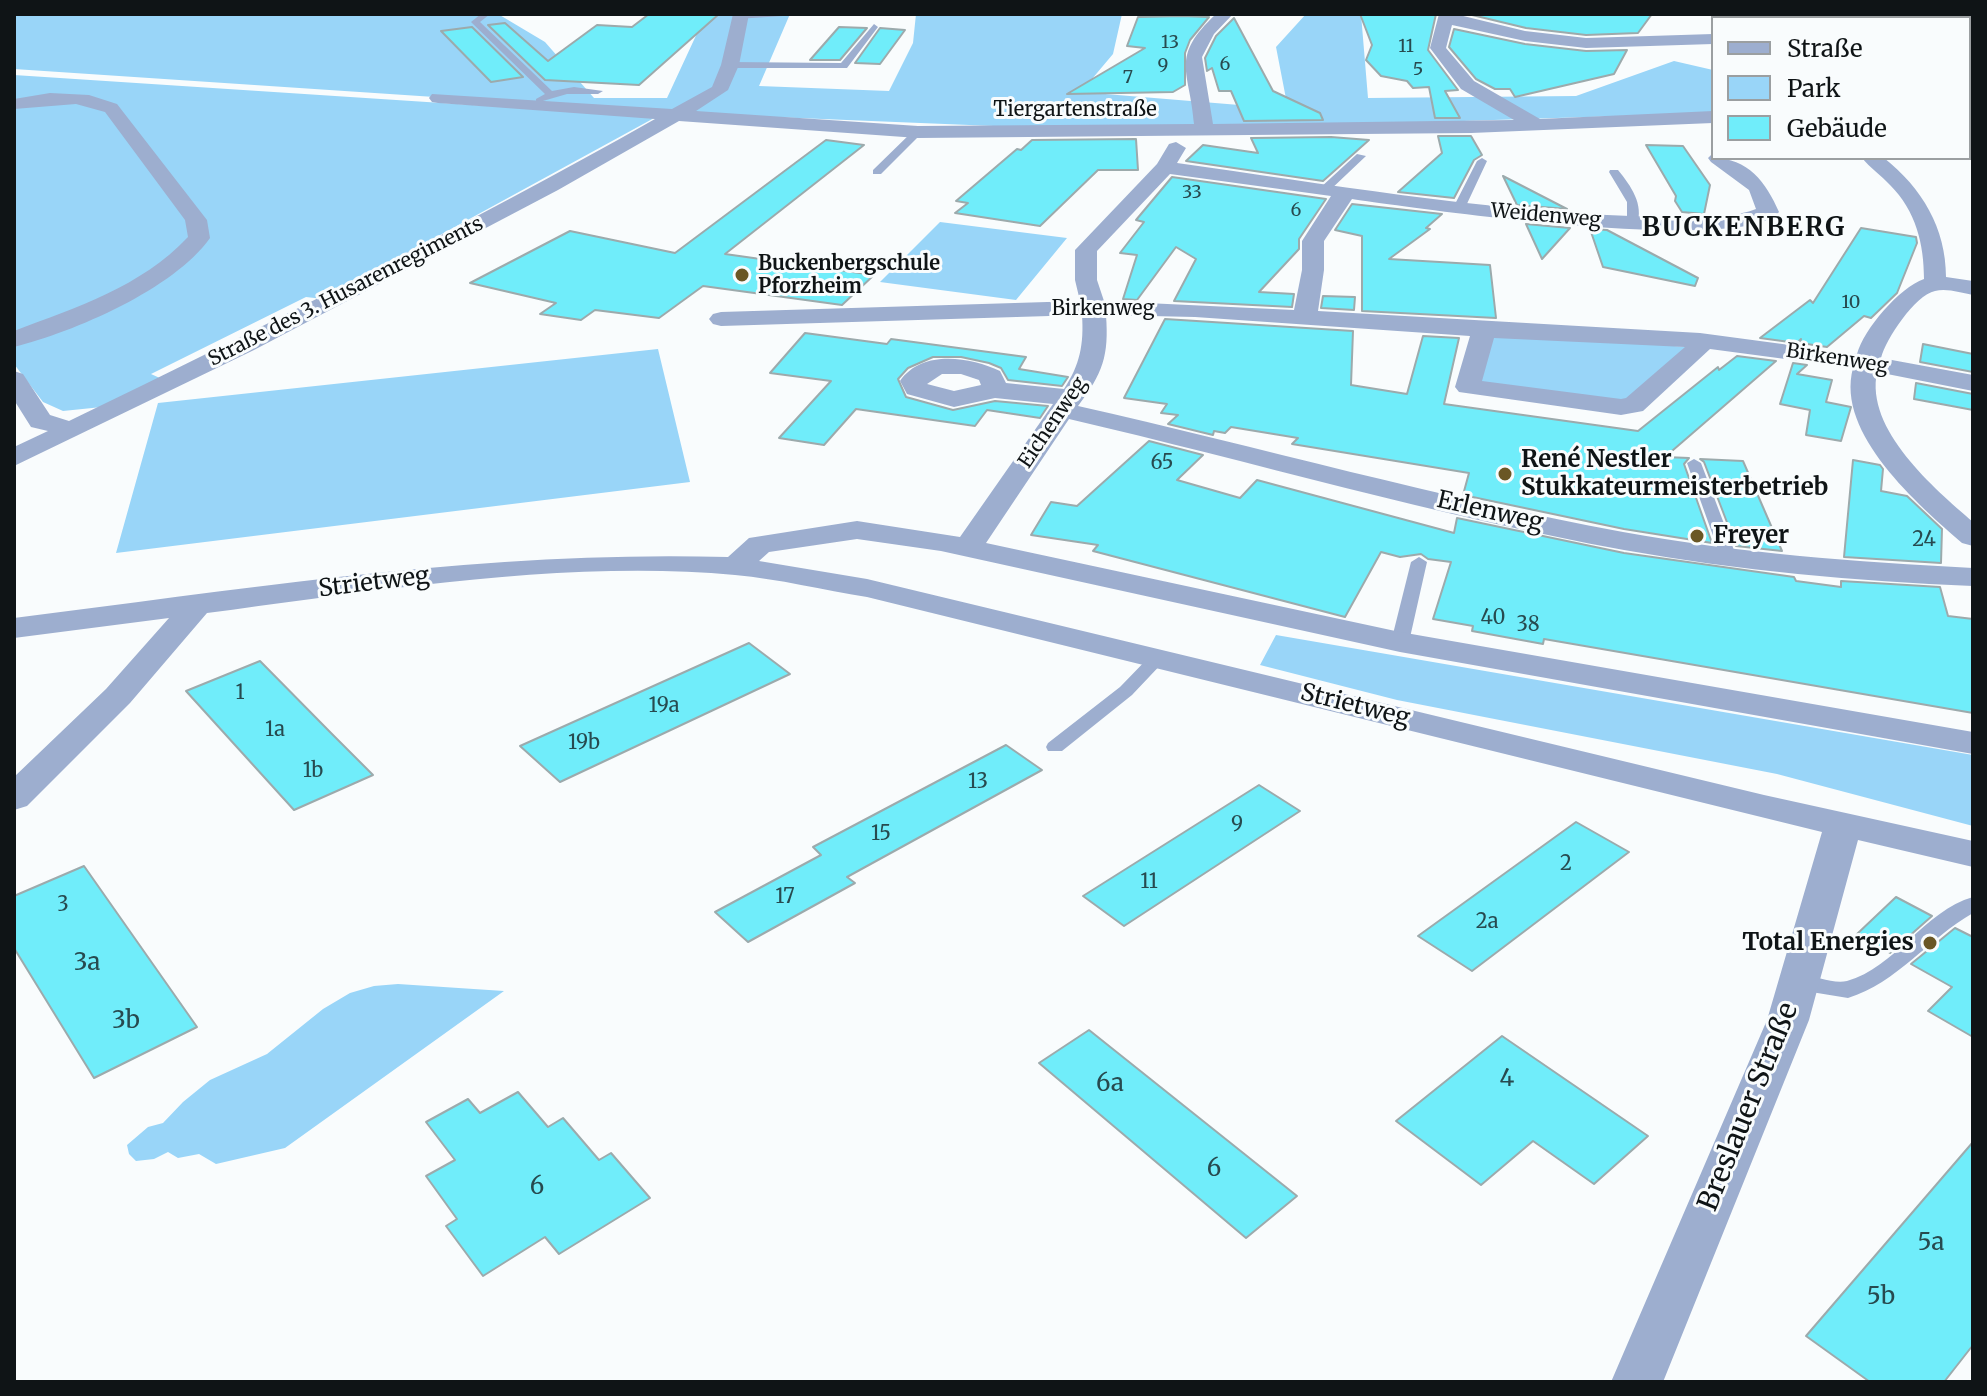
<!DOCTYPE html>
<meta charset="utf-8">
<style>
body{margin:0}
#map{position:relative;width:1987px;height:1396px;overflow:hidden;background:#f9fcfd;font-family:Merriweather,serif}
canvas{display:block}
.frame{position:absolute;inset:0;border:16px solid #0f1416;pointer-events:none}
.legend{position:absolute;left:1711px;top:16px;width:260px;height:144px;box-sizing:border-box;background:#f9fcfd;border:2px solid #9b9fa1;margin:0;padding:10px 14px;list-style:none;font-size:24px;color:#0f1416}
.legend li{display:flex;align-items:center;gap:16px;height:40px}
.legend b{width:40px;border:2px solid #9b9fa1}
</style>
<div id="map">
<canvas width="1987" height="1396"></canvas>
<div class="frame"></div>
<ul class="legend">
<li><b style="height:10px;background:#9daecf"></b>Straße</li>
<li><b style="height:22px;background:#99d5f8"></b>Park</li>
<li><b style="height:22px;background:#70edfa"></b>Gebäude</li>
</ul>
</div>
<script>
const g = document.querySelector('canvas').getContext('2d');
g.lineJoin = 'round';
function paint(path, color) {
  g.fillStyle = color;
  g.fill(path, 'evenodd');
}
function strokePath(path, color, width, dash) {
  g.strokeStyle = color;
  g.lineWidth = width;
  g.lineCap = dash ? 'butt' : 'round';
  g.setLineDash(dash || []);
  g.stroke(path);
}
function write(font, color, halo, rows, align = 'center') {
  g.font = font + ' Merriweather,serif';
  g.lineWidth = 6;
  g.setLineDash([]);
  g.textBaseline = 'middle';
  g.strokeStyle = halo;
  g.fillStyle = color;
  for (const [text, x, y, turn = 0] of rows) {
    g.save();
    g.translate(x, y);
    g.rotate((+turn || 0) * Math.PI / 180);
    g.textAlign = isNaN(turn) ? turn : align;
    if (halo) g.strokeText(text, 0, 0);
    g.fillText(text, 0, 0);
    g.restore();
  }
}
const green = new Path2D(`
 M14,14H498L545,42L594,98H667L706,14H790L759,86L889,91L913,43L916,14H1122L1113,54L1081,92L1288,109L1276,47L1306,14H1361L1368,98L1576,96L1674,61L1713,70V113L1337,125L1043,128L675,113L14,69Z
 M14,75L656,117L323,299L306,297L151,374L162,379L102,407L63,411L43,402L14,364Z
 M940,222L1067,238L1016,300L880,282Z
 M1490,333L1688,347L1632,404L1469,387Z
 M658,349L690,482L116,553L158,403Z
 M1276,635L1973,755V826L1777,774L1397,700L1260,665Z
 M398,984L504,991L285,1148L216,1164L199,1154L178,1158L168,1152L154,1159L136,1161L129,1154L127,1145L148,1127L163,1123L183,1102L210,1080L267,1054L323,1009L350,993L374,986Z`);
const building = new Path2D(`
 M649,14H719L639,85L545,80L488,25L505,23L548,61L597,25L632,27Z
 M1360,14H1436L1428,50L1458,90L1445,91L1460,118H1435L1429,87L1413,88L1407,81L1381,76L1366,60L1372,45Z
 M1468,14H1652L1638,33L1586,35L1526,28Z
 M1182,16L1209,17L1190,40L1185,53V85L1173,92L1067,94L1145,48L1127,46L1138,17Z
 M1234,18L1273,91L1320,113L1323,120L1244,121L1231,91H1219L1212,68L1207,71L1205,58L1216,36Z
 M472,27L523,77L491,82L441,31Z
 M839,27L867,28L840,60H810Z
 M880,28L905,30L880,64L855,63Z
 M1454,29L1525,44L1586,51L1627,50L1614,74L1515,97L1510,89H1495L1476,79L1449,47Z
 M1438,136H1471L1482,155L1474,160L1454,198L1398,192L1442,153Z
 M1331,137L1369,140L1323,181L1186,161L1203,145L1258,153L1251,138Z
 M1136,139L1138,170H1098L1040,226L955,213L968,203L956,201L1017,149L1021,150L1032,140Z
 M826,140L864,145L725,254L874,275L842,305L703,286L659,318L595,310L581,320L540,314L556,303L470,283L570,231L675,253Z
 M1646,145L1683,146L1710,185L1704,214L1682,212L1675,201L1676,196Z
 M1503,176L1567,209L1517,205Z
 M1172,177L1326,199L1299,239V249L1259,292L1294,294L1292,307L1174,301L1196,259L1176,247L1137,300L1123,299L1137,255L1120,253L1144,222L1136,220Z
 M1352,204L1442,214L1426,228L1430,229L1389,259L1490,265L1496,318L1362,311V236L1335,230Z
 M1526,224L1570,228L1542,259Z
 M1861,228L1916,237L1917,243L1897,293L1871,318L1864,316L1827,347L1800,343L1801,339L1797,343L1760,338L1810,300L1813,303Z
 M1590,229L1607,230L1698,278L1695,286L1603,267Z
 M1323,296L1355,297L1354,310L1321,308Z
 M1165,319L1353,331L1351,385L1407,394L1423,336L1459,338L1444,404L1638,431L1718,367L1719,370L1737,356L1776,361L1665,457L1689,458L1684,464L1712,543L1624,529L1463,495L1469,473L1292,444L1298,438L1231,427L1225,433L1214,431L1213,435L1168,424L1178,415L1161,413L1167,404L1124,398Z
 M805,333L887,344L891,339L1026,357L1019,369L1068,377L1062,386L1008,380L1001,368L989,363L961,357H933L908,368L898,379L906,397L953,410L995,401L1048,406L1040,418L987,410L975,426L856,409L824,445L779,438L831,381L770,373Z
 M1923,344L1973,354V372L1920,362Z
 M1793,363L1807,365L1797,374L1832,380L1826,402L1851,407L1841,441L1806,435L1810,410L1780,404Z
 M1916,383L1973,394V410L1914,399Z
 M1149,441L1203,455L1177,480L1240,498L1257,480L1454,533L1457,518L1624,553L1794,577L1796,581L1841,587V581L1940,587L1948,616L1973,619V713L1544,639L1543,644L1472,631L1473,626L1433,619L1451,562L1428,559L1421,554L1400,557L1381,552L1345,617L1093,551L1098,545L1031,535L1051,502L1077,506Z
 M1700,459L1743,461L1782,551L1736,546L1704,462Z
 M1853,460L1880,465L1883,469L1881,491L1907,496L1942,529L1941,563L1844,557Z
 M749,643L790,674L560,782L520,746Z
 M260,661L331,733L373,775L294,810L186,691Z
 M1006,745L1042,770L847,877L855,883L748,942L715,912L821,855L813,847Z
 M1259,785L1300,811L1124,926L1083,896Z
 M1576,822L1629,852L1472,971L1418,936Z
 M84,866L197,1027L94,1078L14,948V896Z
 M1896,897L1932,916L1890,953L1857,934Z
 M1955,928L1973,937V1037L1928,1011L1952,987L1911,964Z
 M1089,1030L1183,1105L1297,1196L1246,1238L1039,1063Z
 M1502,1036L1648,1136L1594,1184L1533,1141L1481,1185L1396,1121Z
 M518,1092L548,1127L563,1118L599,1160L611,1153L650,1198L559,1254L545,1237L483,1276L446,1226L457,1219L426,1176L455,1160L426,1122L468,1099L480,1113Z
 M1973,1142V1345L1944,1382H1870L1806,1336Z`);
const lane = new Path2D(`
 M481,14H490L480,22L552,91L574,87L603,91L598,94H567L536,103V99L545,94L471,22Z
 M739,14H814L736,19Z
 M874,24L878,27L847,68H730L725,65L730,62L841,63Z
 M914,130L923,132L881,174H873V170Z
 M1357,154L1366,156L1328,192H1320V188Z
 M1482,158L1487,161L1465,208L1455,210L1453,208L1477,161Z
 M1610,170H1618C1631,186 1644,204 1637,225L1627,223V202L1609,172Z
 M1694,459L1701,463L1737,558L1735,561H1723L1721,558L1687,463Z
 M1419,557L1427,562L1409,642L1400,647L1391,642L1411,562Z
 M1158,653L1167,658L1132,695L1062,751H1048L1046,747L1048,743L1120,687L1152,654Z
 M1973,897V913C1929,938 1897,983 1848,998L1799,990L1791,988L1788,982L1791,976C1810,971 1830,985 1847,981C1895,968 1924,911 1973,897Z`);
const street = new Path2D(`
 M733,14H749L739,65L728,90L696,111L918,126L1194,124C1190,70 1169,58 1216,14H1233L1214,34L1202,57L1213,124L1514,120L1461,89L1430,48L1439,14H1455L1525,31L1586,38L1713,34V44L1586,48L1525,41L1452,25L1446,48L1474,81L1540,119L1713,111V123L1471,133L918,138L679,121L558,190L254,350L14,466V447L48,431L31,427L14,400V371L23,374L50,415L69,421C267,325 464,227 655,119L438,103L432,102L429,98L432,94L672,109L712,87L721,65Z
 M1841,14H1857L1858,18H1842Z
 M50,93L89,95L117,104L207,220L210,238C174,289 74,332 14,347V331C77,307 141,287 188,237L185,220L105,112L76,104L14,109V99Z
 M1969,118L1973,119V132L1969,131Z
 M1176,142L1186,148L1177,163C1327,184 1478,210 1630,216C1667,217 1722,222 1756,209L1749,190L1711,162L1708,158L1713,153V158C1748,158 1766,182 1779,212C1744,256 1414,208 1352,199L1324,241V270L1318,311L1700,333L1857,354C1864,329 1899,288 1924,279C1924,244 1916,211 1890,185C1881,175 1870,168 1862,158H1884C1922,188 1946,228 1946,277L1973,281V295C1962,293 1947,288 1935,291C1915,295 1886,339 1881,358L1973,375V391L1877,372C1865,430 1934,488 1973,522V546L1962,543C1919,505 1835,434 1853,368L1710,349L1643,411L1621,415L1459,392L1455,387L1470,336L1195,317L1106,315C1109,356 1103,373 1078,406C1260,447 1439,498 1623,532C1738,553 1856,562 1973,568V586C1856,581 1739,571 1624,550C1437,516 1254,462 1069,419L986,543L1400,632L1973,732V754L1400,652L941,551L857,539L769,552L759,561L867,579L1764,795L1973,841V867L1858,840L1809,1020L1663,1382H1611L1767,1020L1822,832L867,597C823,590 779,579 735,575C567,559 374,591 207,613L130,703L27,806L14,810V777L106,689L169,618L14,638V618C251,588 488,550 728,557L749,538L857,521L960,537L1053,404L995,398L954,407L907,394L900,381C922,349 970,357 1000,371L1006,383L1064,389C1080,365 1084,344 1082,315L721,326L713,324L709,319L713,314L721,312L1080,301L1075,280V250L1157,164L1169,144ZM1170,174L1331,196L1302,241V270L1294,310L1104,301L1097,280V251ZM1494,338L1685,347L1626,398L1621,399L1482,381ZM942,374H961L979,380L981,385L954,391L927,384Z`);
const markers = [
 [742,275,8,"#6a5725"],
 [1505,474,8,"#6a5725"],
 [1697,536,8,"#6a5725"],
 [1930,943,8,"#6a5725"]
];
const farNumbernames = [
 ["13",1170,43],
 ["11",1406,47],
 ["6",1225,65],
 ["9",1163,66],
 ["5",1418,70],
 ["7",1128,78],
 ["33",1192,193],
 ["6",1296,211],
 ["10",1851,303]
];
const farStreetnames = [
 ["Tiergartenstraße",1075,110],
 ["Weidenweg",1546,216,5],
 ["Straße des 3. Husarenregiments",346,292,-27],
 ["Birkenweg",1103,309],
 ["Birkenweg",1837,359,9],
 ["Eichenweg",1053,423,-56]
];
const farPoinames = [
 ["Buckenbergschule",758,264],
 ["Pforzheim",758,287]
];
const numberNames = [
 ["65",1162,463],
 ["24",1924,540],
 ["40",1493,618],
 ["38",1528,625],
 ["1",240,693],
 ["19a",664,706],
 ["1a",275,730],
 ["19b",584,743],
 ["1b",313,771],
 ["13",978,782],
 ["9",1237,825],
 ["15",881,834],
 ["2",1566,864],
 ["11",1149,882],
 ["17",785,897],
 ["3",63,905],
 ["2a",1487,922]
];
const poiNames = [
 ["René Nestler",1521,460],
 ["Stukkateurmeisterbetrieb",1521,488],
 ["Freyer",1713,536],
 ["Total Energies",1914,943,"right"]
];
const streetNames = [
 ["Erlenweg",1490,512,13],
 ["Strietweg",374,583,-7],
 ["Strietweg",1355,706,14]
];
const nearNumbernames = [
 ["3a",87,963],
 ["3b",126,1021],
 ["4",1507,1079],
 ["6a",1110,1084],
 ["6",1214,1169],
 ["6",537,1187],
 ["5a",1931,1243],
 ["5b",1881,1297]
];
const farDistrictnames = [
 ["BUCKENBERG",1744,229]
];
const nearStreetnames = [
 ["Breslauer Straße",1749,1107,-68]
];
paint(green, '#99d5f8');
paint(building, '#70edfa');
strokePath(building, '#9caaac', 2);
paint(lane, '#9daecf');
paint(street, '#9daecf');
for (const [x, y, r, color] of markers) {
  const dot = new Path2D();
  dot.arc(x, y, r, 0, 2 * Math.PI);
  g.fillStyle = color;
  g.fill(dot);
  strokePath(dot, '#f9fcfd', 3);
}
write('18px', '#274a4f', null, farNumbernames);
write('20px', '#0f1416', '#f9fcfd', farStreetnames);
write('bold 20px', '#0f1416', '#f9fcfd', farPoinames, 'left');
write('20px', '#274a4f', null, numberNames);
write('bold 24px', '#0f1416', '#f9fcfd', poiNames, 'left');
write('24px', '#0f1416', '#f9fcfd', streetNames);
write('24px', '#274a4f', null, nearNumbernames);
g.letterSpacing = '2px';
write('bold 26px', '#0f1416', '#f9fcfd', farDistrictnames);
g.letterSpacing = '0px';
write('28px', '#0f1416', '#f9fcfd', nearStreetnames);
</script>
